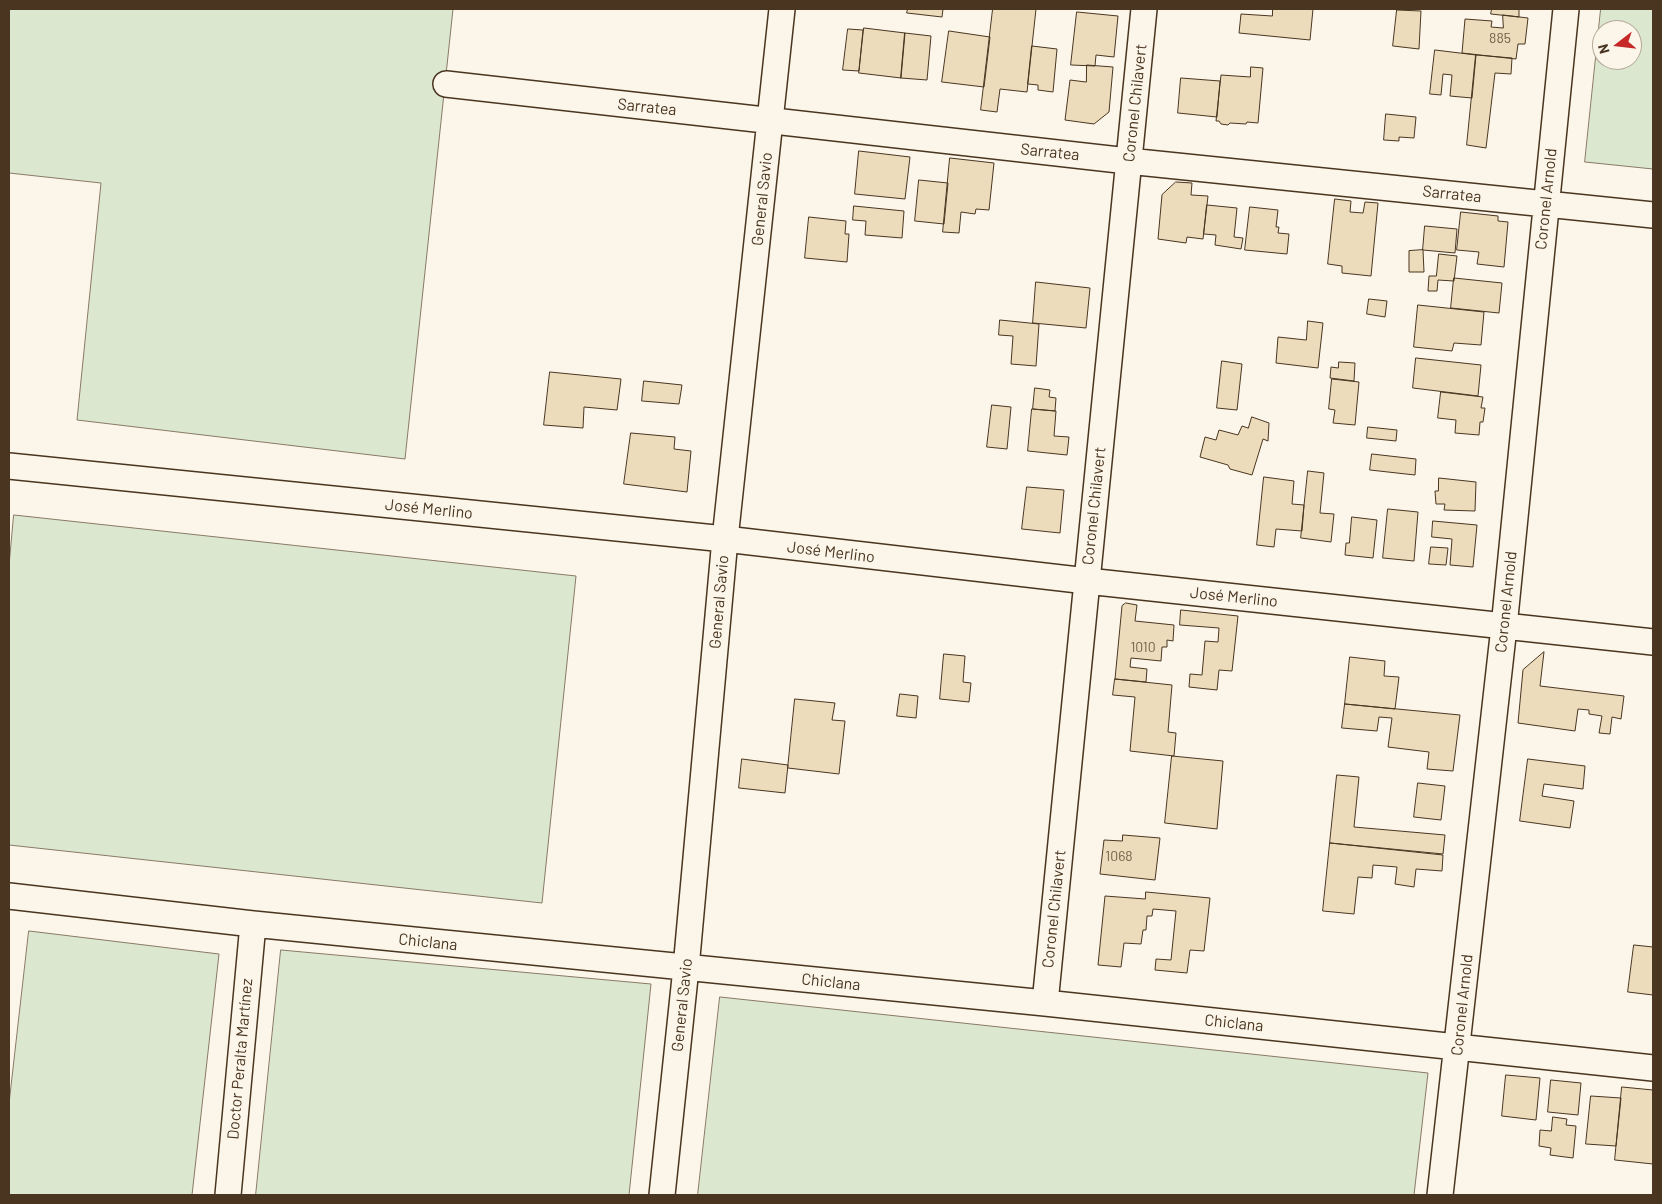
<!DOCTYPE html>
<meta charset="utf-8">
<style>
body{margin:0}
#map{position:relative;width:1662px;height:1204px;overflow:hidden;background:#fbf6e9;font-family:Barlow,sans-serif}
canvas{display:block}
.frame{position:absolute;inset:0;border:10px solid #4a3520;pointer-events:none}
.north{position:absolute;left:1592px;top:20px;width:50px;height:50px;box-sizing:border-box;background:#fbf6e9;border:1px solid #b4a999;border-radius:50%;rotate:254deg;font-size:14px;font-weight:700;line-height:20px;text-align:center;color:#4a3520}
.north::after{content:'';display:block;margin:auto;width:18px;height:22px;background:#c62828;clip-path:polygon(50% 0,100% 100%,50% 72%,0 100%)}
</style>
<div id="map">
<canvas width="1662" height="1204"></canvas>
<div class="frame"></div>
<div class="north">N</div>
</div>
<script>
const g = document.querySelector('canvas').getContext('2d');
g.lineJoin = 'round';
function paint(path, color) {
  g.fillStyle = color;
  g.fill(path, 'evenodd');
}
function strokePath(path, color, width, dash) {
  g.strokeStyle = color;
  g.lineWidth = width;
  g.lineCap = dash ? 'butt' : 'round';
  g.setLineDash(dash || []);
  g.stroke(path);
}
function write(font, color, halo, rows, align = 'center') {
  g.font = font + ' Barlow,sans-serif';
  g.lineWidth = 4;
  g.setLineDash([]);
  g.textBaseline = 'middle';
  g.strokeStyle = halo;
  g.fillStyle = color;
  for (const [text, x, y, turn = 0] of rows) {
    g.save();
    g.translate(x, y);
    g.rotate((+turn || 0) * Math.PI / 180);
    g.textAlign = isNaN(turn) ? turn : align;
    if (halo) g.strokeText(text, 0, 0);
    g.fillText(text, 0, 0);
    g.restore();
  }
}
const green = new Path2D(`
 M9,9H453L405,459L77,420L101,183L9,173Z
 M1601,9H1653V169L1585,162ZM1602,30H1632V60H1602Z
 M14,515L576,576L542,903L9,845V566Z
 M29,931L219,954L192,1195H9V1104Z
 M281,950L651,984L629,1195H256Z
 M720,997L1428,1073L1414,1195H698Z`);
const building = new Path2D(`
 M908,9H943L942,17L907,13Z
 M993,9H1036L1027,92L1000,89L997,112L981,110Z
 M1273,9H1313L1310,40L1239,33L1241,14L1272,16Z
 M1492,9H1519V17L1491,14Z
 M1397,10L1421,11L1419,49L1393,46Z
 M1077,12L1118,16L1114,57L1096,55L1095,66L1071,65Z
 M1503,15L1528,18L1525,44H1518L1516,59L1462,53L1465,19L1492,21L1491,27L1503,28Z
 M864,28L905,33L901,78L859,73Z
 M848,29L863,30L859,71L843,70Z
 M949,31L990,37L984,87L942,82Z
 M905,33L931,36L927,80L901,78Z
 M1032,46L1057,49L1053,92L1038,90V85L1028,84Z
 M1435,50L1476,55L1472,98L1450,96L1452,75L1443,74L1441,95L1430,94Z
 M1476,55L1512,58L1511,74L1495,73L1486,148L1467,145Z
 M1087,65L1113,67L1109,112L1094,124L1065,120L1070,80L1086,82Z
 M1251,67L1263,68L1258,123L1247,122L1246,124L1230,123L1228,125L1221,124L1219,121H1216L1221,75L1250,77Z
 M1181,78L1220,81L1217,117L1178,113Z
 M1386,114L1416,117L1414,138L1399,137V141L1384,140Z
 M859,151L910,157L905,199L855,194Z
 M950,158L994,163L989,210L976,209L975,214L961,212L959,233L943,232Z
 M919,180L948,183L944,224L915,221Z
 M1176,182L1192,183L1191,195L1208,196L1203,239L1187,237L1186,243L1158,239L1162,195Z
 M1335,199L1351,201L1350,212L1363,213L1365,202L1378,203L1371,276L1342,273V266L1328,264Z
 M1207,205L1237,208L1234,237L1243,238L1241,249L1215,245L1216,235L1204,234Z
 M854,206L904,211L902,238L865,235L866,221L853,220Z
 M1250,207L1278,210L1276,227H1279L1278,233L1289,234L1287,254L1245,250Z
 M1461,212L1498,216V221L1508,222L1504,267L1477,264L1479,252L1457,250Z
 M809,217L846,221L845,234H849L847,262L805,258Z
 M1425,226L1457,229L1455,253L1423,250Z
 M1423,250L1424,272H1409V251Z
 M1439,254L1457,256L1454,281L1438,280L1437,291H1428L1429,276H1436Z
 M1454,278L1502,283L1499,313L1451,308Z
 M1036,282L1090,288L1086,328L1033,323Z
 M1369,299L1387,301L1385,317L1367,314Z
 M1418,305L1484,312L1481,345L1454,343L1452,351L1414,347Z
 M1000,320L1039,324L1036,366L1011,364L1013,336L999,335Z
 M1308,321L1323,323L1318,368L1276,363L1278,337L1306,340Z
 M1416,358L1481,365L1478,396L1413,388Z
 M1222,361L1242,364L1237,410L1217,408Z
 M1339,362L1355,363L1354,381L1330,378L1331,367L1338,368Z
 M550,372L621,379L617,410L584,407L583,428L544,425Z
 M1332,379L1359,382L1355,425L1333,423L1335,410L1329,409Z
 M644,381L682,385L679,404L642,401Z
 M1035,388L1050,390L1049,397L1056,398L1055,411L1033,409Z
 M1441,392L1483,397L1481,408H1485L1483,422H1480L1479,435L1455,433L1456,420L1438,418Z
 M992,405L1011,407L1007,449L987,447Z
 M1032,409L1056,411L1054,436L1069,437L1067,455L1028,451Z
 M1252,417L1269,423L1268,441L1263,439L1252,475L1230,469L1228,465L1200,457L1205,437L1216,440L1219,430L1238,435L1242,426L1248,428Z
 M1368,427L1397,430L1396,441L1367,438Z
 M631,433L675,437L674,449L691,451L687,492L624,484Z
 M1372,454L1416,459L1415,475L1370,470Z
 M1308,471L1324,473L1320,513L1334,514L1331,542L1301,538Z
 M1264,477L1294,481L1292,504L1304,505L1302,531L1276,529L1274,547L1257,545Z
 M1439,478L1476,482L1475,511L1444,510L1445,504H1436L1435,491H1438Z
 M1027,487L1064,490L1060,533L1022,529Z
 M1388,509L1418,512L1414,561L1383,558Z
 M1352,517L1377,520L1373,558L1345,555L1346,543H1349Z
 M1433,521L1477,525L1473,567L1450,565L1452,539L1432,537Z
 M1431,547L1448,548L1446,565L1429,564Z
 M1126,603L1137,605L1135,621L1174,625L1173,641L1167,640V647H1162L1161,661L1131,658L1130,667L1147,669L1146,682L1115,679L1122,606Z
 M1181,610L1238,616L1232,671L1219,670L1217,690L1189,687L1190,674L1202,675L1205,641L1218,642L1219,628L1180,625Z
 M1544,652L1540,686L1624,696L1621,719L1612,717L1610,734L1599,733L1602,716L1589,714V710L1578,709L1575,731L1518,723L1523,670Z
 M944,654L965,656L963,682L971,683L969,702L940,699Z
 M1350,657L1385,661L1384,676L1399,677L1395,709L1345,704Z
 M1115,679L1172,685L1168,732L1176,733L1174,756L1130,751L1135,697L1113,695Z
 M900,694L918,696L916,718L897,716Z
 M795,699L835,703L832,720L845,721L839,774L788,768Z
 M1345,704L1460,715L1453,771L1427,769L1429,752L1388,747L1392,718L1379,717L1377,731L1342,728Z
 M1172,756L1223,761L1217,829L1165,823Z
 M742,759L788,765L785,793L739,788Z
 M1528,759L1585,766L1583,789L1544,784L1542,796L1574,801L1570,828L1520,821Z
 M1337,775L1359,777L1354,827L1445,835L1443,854L1330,843Z
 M1418,783L1445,786L1441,820L1414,817Z
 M1123,835L1160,838L1155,880L1100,874L1104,840L1122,841Z
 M1330,843L1443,855L1442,871L1416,869L1414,887L1395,884L1397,867L1373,865L1372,878L1358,877L1354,914L1323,911Z
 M1146,892L1210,898L1204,951L1190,950L1187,973L1155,970L1156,959L1171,960L1176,911L1153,909L1152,916H1147L1146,930H1143L1141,944L1124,943L1121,967L1098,965L1105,896L1145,899Z
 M1634,945L1653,947V995L1628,992Z
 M1506,1075L1540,1078L1536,1120L1502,1116Z
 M1551,1080L1581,1083L1578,1115L1548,1112Z
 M1622,1087L1653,1090V1164L1615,1160Z
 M1591,1096L1621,1098L1616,1146L1586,1144Z
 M1553,1117L1567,1119L1566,1125L1576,1126L1573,1158L1550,1155L1551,1148L1539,1146L1540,1130L1551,1131Z`);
const street = new Path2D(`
 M446,84L1128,161L1653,215
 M9,466L725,539L1087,581L1653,642
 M9,896L253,924L1045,1003L1653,1068
 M1045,1003L1144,9
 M228,1195L253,924
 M662,1195L686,968L725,539L782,9
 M1440,1195L1504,627L1566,9`);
const numberNames = [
 ["885",1500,38],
 ["1010",1143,647],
 ["1068",1119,856]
];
const streetNames = [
 ["Coronel Chilavert",1135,103,-84],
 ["Sarratea",647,107,6],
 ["Sarratea",1050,152,6],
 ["Sarratea",1452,194,6],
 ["General Savio",762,199,-84],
 ["Coronel Arnold",1546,199,-84],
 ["Coronel Chilavert",1094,506,-84],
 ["José Merlino",429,509,6],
 ["José Merlino",831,552,7],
 ["José Merlino",1234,597,6],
 ["General Savio",719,602,-85],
 ["Coronel Arnold",1506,602,-84],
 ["Coronel Chilavert",1054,909,-84],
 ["Chiclana",428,942,6],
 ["Chiclana",831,982,6],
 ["General Savio",682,1005,-84],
 ["Coronel Arnold",1462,1005,-84],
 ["Chiclana",1234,1023,6],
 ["Doctor Peralta Martínez",240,1059,-85]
];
paint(green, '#dce7d0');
strokePath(green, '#887966', 1);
paint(building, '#ecdcbc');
strokePath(building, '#4a3520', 1);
strokePath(street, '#4a3520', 28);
strokePath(street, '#fbf6e9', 25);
write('14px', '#725f47', null, numberNames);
write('16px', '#4a3520', '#fbf6e9', streetNames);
</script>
